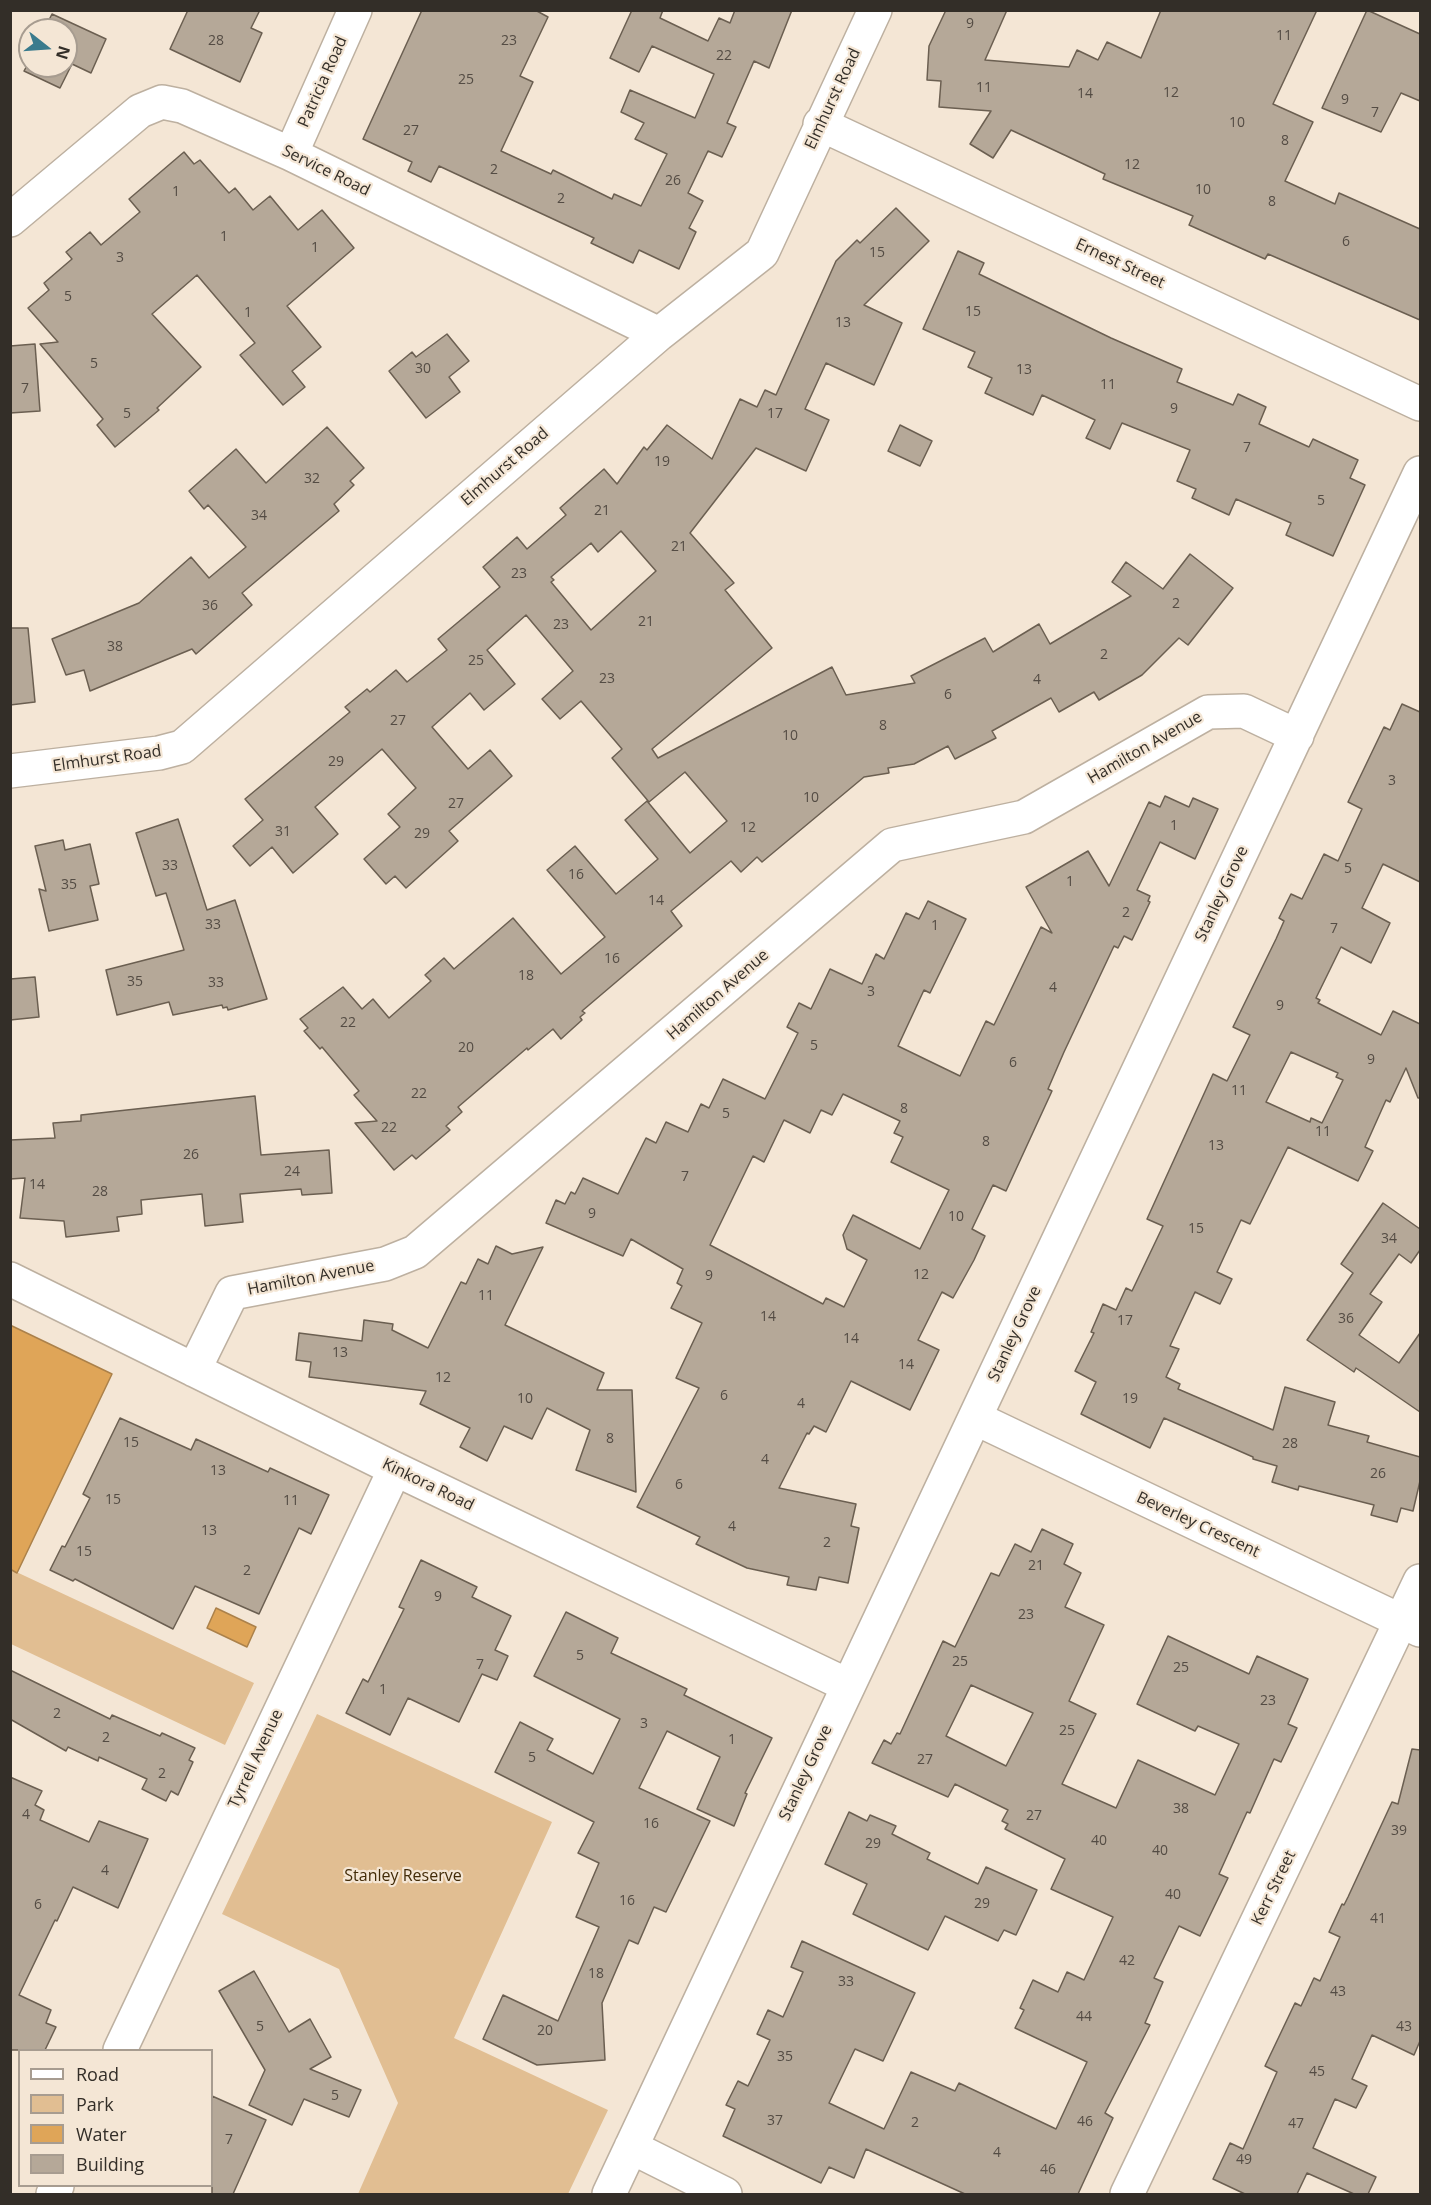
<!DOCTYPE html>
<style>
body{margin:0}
#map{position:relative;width:1431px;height:2205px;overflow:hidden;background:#f4e6d5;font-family:"Open Sans",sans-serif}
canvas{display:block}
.frame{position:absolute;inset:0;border:12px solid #332e28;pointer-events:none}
.legend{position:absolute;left:18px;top:2049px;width:195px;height:138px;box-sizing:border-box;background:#f4e6d5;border:2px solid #a79c90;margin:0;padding:8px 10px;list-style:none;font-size:18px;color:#332e28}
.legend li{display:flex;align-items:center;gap:12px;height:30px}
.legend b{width:30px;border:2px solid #a79c90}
.north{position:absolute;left:18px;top:18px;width:60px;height:60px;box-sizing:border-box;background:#f4e6d5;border:2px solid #a79c90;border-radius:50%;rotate:107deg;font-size:16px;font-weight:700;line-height:24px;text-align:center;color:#332e28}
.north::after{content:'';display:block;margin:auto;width:21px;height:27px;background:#3a7b8d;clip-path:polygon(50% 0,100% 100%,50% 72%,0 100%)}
</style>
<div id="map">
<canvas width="1431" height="2205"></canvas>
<div class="frame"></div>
<ul class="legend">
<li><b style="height:8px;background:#fff"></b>Road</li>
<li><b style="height:16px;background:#e1be92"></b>Park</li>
<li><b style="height:16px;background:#dfa558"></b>Water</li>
<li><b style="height:16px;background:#b5a898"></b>Building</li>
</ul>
<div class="north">N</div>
</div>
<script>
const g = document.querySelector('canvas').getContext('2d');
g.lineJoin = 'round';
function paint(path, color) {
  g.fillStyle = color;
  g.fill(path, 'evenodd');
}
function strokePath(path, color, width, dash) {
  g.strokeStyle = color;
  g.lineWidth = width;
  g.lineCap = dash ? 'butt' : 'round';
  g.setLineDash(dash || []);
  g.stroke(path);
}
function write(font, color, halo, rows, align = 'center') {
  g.font = font + ' "Open Sans",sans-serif';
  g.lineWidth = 4.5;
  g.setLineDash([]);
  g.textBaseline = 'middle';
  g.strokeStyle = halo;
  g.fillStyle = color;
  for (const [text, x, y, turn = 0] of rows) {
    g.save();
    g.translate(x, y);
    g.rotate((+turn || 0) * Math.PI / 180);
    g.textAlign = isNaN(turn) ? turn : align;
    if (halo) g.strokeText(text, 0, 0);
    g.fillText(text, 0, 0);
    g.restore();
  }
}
const green = new Path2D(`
 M10,1569L254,1683L225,1745L11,1644Z
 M317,1714L552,1822L454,2038L608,2110L568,2194H358L398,2103L339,1969L222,1914Z`);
const water = new Path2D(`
 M10,1325L112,1374L17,1573L10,1569Z
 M216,1608L256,1627L247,1647L207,1628Z`);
const building = new Path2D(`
 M188,10H260L251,28L262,33L240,82L170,49Z
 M422,10H535L548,17L520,76L533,82L501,151L551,174L553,170L612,199L614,194L641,206L667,154L635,139L644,123L621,112L630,90L695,118L714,74L652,46L639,72L610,58L632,10H663L660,18L708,41L719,18L730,23L735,10H792L769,68L754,61L727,123L736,127L722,157L708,151L688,193L703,201L689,228L696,232L679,269L639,250L633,263L591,243L594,238L439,166L431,182L408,171L412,162L363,139Z
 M946,10H1007L985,60L1069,67L1077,50L1098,60L1107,42L1141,58L1161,10H1317L1273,104L1313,122L1285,181L1335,204L1339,193L1420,229V320L1268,254L1265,259L1189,225L1193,216L1103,179L1105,174L1011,130L993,158L970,144L991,111L939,107L941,81L927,80L929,46Z
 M1367,10L1420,34V101L1401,93L1381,132L1322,108Z
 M52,14L106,39L91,73L72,64L60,88L24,71L30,60V66H66V30H44Z
 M184,152L194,164L200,160L229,193L235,188L253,210L270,196L298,230L322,210L354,248L287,306L321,347L292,371L305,387L283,405L240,355L255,343L197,275L152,314L201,367L157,408L159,410L115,447L97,425L103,419L40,344L58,342L28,308L49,290L44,283L72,259L66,252L90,232L101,245L140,212L129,199Z
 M896,208L929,241L864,305L902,323L874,385L826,363L805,409L829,420L806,471L756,448L690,533L734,583L725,590L772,648L652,749L658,758L832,667L846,695L915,683L911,676L985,638L993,652L1039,624L1050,644L1131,596L1112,582L1126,562L1163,589L1190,554L1233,588L1188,645L1179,638L1142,675L1099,700L1094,692L1059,712L1051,698L992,731L996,738L955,759L948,746L914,764L888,768L889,773L864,777L762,862L757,857L741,872L731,861L671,911L682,926L582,1011L585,1013L580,1017L582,1020L561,1039L553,1029L528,1050L527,1048L458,1107L462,1112L446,1126L450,1130L416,1159L412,1155L394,1170L355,1123L377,1121L354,1095L359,1091L322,1047L320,1049L304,1031L308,1028L300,1019L343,987L362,1009L373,999L389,1018L431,981L425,975L444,958L454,969L513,918L561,974L605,937L547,870L575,846L616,894L658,859L625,820L647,801L690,853L727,821L685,772L649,802L612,758L622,749L581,701L560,719L542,699L573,671L526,615L487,650L515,684L484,710L470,693L432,727L468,769L490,750L512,776L449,831L458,841L406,888L395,876L386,884L364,859L400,827L388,814L416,788L382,749L315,807L338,834L293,873L272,847L250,866L233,846L263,820L245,799L350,712L345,707L367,689L370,692L396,670L407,682L447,650L438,639L500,587L483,567L517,537L527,549L566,515L560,508L604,469L617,484L644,447L647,450L667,425L712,459L740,399L757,407L765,390L776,395L836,261L857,240L860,243ZM621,531L656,571L591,630L551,582L554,580L551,577L591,543L598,552Z
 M958,251L984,263L979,274L1111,338L1182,369L1177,382L1233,405L1238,394L1266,407L1259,424L1309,447L1313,439L1358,460L1350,478L1365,485L1333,556L1286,535L1291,523L1236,499L1229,515L1192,498L1196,489L1177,481L1190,450L1122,423L1110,449L1086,438L1095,420L1042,395L1033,415L985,393L992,378L968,367L975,352L923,329Z
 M447,334L469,361L449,377L460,392L426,418L389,371L412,352L416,357Z
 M35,344L40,411L10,413V346Z
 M900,425L932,441L920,466L888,451Z
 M327,427L364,468L350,481L354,485L334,504L339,511L242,593L252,605L196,654L192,649L90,691L84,670L66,675L52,639L139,603L191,557L209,578L246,547L208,505L204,509L189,491L236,449L266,483Z
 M10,628H28L35,702L10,705Z
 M1402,704L1420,712V882L1383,864L1362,908L1390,923L1371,963L1341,947L1316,998L1320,1000L1318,1003L1381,1035L1393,1011L1420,1024V1098H1418L1406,1068L1390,1102L1386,1100L1365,1147L1373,1151L1358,1181L1288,1147L1250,1224L1241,1220L1217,1272L1232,1279L1220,1304L1195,1292L1170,1346L1179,1349L1166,1377L1180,1384L1178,1389L1273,1430L1285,1387L1335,1402L1328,1425L1369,1436L1367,1442L1420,1457V1481L1413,1511L1401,1508L1397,1522L1371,1515L1374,1505L1299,1486L1298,1490L1272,1482L1277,1466L1253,1459V1457L1164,1418L1150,1448L1081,1414L1096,1382L1075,1371L1094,1333L1091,1332L1103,1304L1116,1310L1126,1288L1132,1291L1163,1226L1147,1219L1213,1074L1227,1081L1250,1035L1233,1027L1276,939L1284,921L1279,918L1291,894L1302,899L1324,854L1338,861L1362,809L1348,802L1384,727L1390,730ZM1291,1052L1338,1073L1336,1077L1343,1080L1322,1123L1311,1118L1310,1122L1266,1102Z
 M1165,796L1189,807L1193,798L1218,809L1195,859L1160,842L1137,890L1150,896L1148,901L1150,902L1132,940L1124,936L1118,948L1114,946L1064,1052L1048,1089L1052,1091L1006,1191L993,1185L972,1229L985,1236L974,1260L953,1298L942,1292L918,1340L939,1350L910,1410L851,1381L826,1432L814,1426L809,1434L807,1433L779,1488L856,1504L851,1526L859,1528L848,1583L819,1577L816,1590L787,1585L789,1577L747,1568L696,1544L700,1537L637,1507L699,1388L676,1378L702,1323L671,1308L682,1286L677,1283L683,1269L631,1239L623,1256L546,1223L556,1200L565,1204L571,1192L575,1194L583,1178L618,1194L646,1138L656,1143L666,1122L688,1132L701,1104L709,1108L723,1079L765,1099L798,1033L787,1027L799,1003L811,1009L830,969L862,984L876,954L884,959L906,913L919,919L928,901L966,919L930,993L924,990L898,1046L960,1076L986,1021L994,1025L1041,927L1052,933L1026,887L1088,851L1109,886L1149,802L1160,807ZM843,1094L900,1121L894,1133L903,1137L891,1162L949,1190L920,1249L853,1215L843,1235L847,1249L867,1260L844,1307L826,1298L823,1304L710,1245L753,1156L764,1162L784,1120L810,1133L821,1110L832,1115Z
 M178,819L207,910L235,900L267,999L228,1010L227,1007L223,1008L222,1005L173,1015L169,1002L117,1015L106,970L184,950L166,893L156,896L136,833Z
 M63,840L65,850L90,844L99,884L90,886L98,920L49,931L39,889L46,891L35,846Z
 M35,977L39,1017L10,1020V979Z
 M255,1096L261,1155L329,1150L332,1193L302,1195L301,1189L240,1194L243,1222L205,1226L202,1194L141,1200L142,1214L117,1217L119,1231L66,1237L64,1221L20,1218L25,1178L10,1179V1140L55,1138L53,1123L81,1121V1115Z
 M1383,1203L1420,1229V1250L1411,1263L1399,1254L1370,1294L1382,1302L1359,1335L1399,1363L1420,1333V1412L1356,1368L1354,1372L1307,1340L1353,1273L1341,1264Z
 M496,1246L512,1254L543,1247L505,1325L604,1373L597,1390H632L636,1492L576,1470L590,1430L547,1408L532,1439L504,1426L487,1461L460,1447L470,1428L420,1404L426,1391L309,1377L311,1362L296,1360L299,1333L362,1341L364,1320L393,1324L392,1330L428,1348L461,1282L466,1284L478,1259L488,1264Z
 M120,1418L191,1450L196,1439L268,1472L270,1468L329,1495L311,1534L299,1528L259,1614L195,1586L173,1629L75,1579L73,1581L50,1570L62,1546L65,1547L90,1498L83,1494Z
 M1042,1529L1073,1544L1064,1564L1081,1573L1065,1607L1104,1625L1069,1701L1096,1714L1062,1784L1116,1808L1138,1760L1215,1795L1239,1744L1198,1726L1195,1731L1137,1704L1168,1636L1249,1674L1257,1656L1308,1679L1288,1724L1297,1728L1281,1762L1274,1759L1250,1813L1247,1812L1219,1874L1228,1878L1200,1936L1179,1926L1154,1978L1163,1982L1145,2023L1150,2025L1105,2113L1113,2118L1078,2194H965L866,2149L854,2178L829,2167L821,2183L723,2136L735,2109L726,2105L738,2081L748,2086L770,2040L757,2034L768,2010L783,2017L803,1972L791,1967L802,1941L915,1993L883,2061L855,2049L829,2103L884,2129L911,2072L955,2091L959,2083L1056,2129L1087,2062L1015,2028L1024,2010L1020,2008L1033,1980L1058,1992L1067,1972L1084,1980L1113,1917L1051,1889L1065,1859L1005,1829L1008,1824L1002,1821L1008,1810L955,1784L948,1797L872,1763L884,1740L891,1744L897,1733L900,1734L943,1641L955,1647L991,1573L999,1576L1015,1544L1031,1552ZM971,1685L1033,1713L1006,1766L946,1736Z
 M421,1560L477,1587L472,1597L511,1616L495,1650L508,1656L497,1680L482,1674L459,1722L408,1698L390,1735L346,1713L363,1679L368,1682L404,1609L399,1607Z
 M566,1612L618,1638L611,1653L687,1689L684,1695L772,1738L745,1793L747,1794L734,1826L697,1809L720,1757L667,1731L639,1788L710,1821L666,1912L654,1907L638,1944L629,1940L602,2003L605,2060L537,2065L483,2039L503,1995L558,2021L599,1927L576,1917L599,1863L578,1853L594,1822L495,1772L520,1722L553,1739L547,1750L593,1774L620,1719L534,1676Z
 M10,1670L110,1719L112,1715L160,1736L162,1733L195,1748L189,1760L193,1762L178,1795L171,1791L166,1801L142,1789L147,1779L99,1757L98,1761L68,1747L66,1751L10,1719Z
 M1412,1749L1420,1750V2041L1414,2055L1372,2035L1352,2079L1367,2086L1356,2108L1335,2099L1313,2148L1376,2177L1368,2194H1354L1307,2173L1297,2194H1245L1213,2179L1230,2143L1243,2149L1277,2072L1265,2066L1295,2003L1301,2006L1314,1978L1320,1981L1340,1937L1329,1932L1342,1904L1344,1905L1348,1897L1392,1802L1398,1804Z
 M10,1777L42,1791L35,1805L44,1810L40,1820L89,1842L99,1821L148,1839L118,1908L73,1887L57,1921L55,1920L19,1995L51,2010L46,2023L56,2027L45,2050H10Z
 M849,1812L867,1821L870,1815L896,1826L892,1834L930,1853L927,1859L978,1884L986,1867L1037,1890L1016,1935L1004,1930L998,1941L945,1916L928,1950L853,1914L867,1884L825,1864Z
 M254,1971L289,2032L310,2019L331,2057L310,2069L361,2090L349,2117L304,2099L292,2125L249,2105L265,2070L219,1991Z
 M212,2096L266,2120L233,2194H212Z`);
const minor = new Path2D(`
 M820,124L1420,404
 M291,154L355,10
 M10,220L140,111L162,102L182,106L291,154L659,334
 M10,771L159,753L182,747L659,334L762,253L875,10
 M10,1279L395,1469L847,1685
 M194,1370L232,1293L385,1264L415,1252L892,845L1024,817L1208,712L1244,711L1297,736
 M975,1418L1420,1630
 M120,2050L395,1469
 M631,2147L725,2194
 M53,2194L57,2186
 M609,2194L1420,473
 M1127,2194L1420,1581`);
const numberNames = [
 ["9",970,24],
 ["11",1284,36],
 ["28",216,41],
 ["23",509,41],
 ["22",724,56],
 ["25",466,80],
 ["11",984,88],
 ["12",1171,93],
 ["14",1085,94],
 ["9",1345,100],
 ["7",1375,113],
 ["10",1237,123],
 ["27",411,131],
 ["8",1285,141],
 ["12",1132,165],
 ["2",494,170],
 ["26",673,181],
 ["10",1203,190],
 ["1",176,192],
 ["2",561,199],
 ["8",1272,202],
 ["1",224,237],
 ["6",1346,242],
 ["1",315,248],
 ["15",877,253],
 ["3",120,258],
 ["5",68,297],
 ["15",973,312],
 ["1",248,313],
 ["13",843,323],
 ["5",94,364],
 ["30",423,369],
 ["13",1024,370],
 ["11",1108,385],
 ["7",25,389],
 ["9",1174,409],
 ["5",127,414],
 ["17",775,414],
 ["7",1247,448],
 ["19",662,462],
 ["32",312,479],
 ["5",1321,501],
 ["21",602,511],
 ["34",259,516],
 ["21",679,547],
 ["23",519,574],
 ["2",1176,604],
 ["36",210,606],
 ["21",646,622],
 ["23",561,625],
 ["38",115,647],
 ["2",1104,655],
 ["25",476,661],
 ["23",607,679],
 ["4",1037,680],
 ["6",948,695],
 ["27",398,721],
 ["8",883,726],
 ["10",790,736],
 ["29",336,762],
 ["3",1392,781],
 ["10",811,798],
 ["27",456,804],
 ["1",1174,826],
 ["12",748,828],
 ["31",283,832],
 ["29",422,834],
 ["33",170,866],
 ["5",1348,869],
 ["16",576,875],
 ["1",1070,882],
 ["35",69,885],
 ["14",656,901],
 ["2",1126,913],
 ["33",213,925],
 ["1",935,926],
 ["7",1334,929],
 ["16",612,959],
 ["18",526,976],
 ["35",135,982],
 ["33",216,983],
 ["4",1053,988],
 ["3",871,992],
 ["9",1280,1006],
 ["22",348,1023],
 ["5",814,1046],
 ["20",466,1048],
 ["9",1371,1060],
 ["6",1013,1063],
 ["11",1239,1091],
 ["22",419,1094],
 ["8",904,1109],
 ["5",726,1114],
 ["22",389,1128],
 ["11",1323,1132],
 ["8",986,1142],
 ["13",1216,1146],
 ["26",191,1155],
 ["24",292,1172],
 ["7",685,1177],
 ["14",37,1185],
 ["28",100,1192],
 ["9",592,1214],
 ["10",956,1217],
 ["15",1196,1229],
 ["34",1389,1239],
 ["12",921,1275],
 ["9",709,1276],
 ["11",486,1296],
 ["14",768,1317],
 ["36",1346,1319],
 ["17",1125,1321],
 ["14",851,1339],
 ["13",340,1353],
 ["14",906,1365],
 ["12",443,1378],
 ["6",724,1396],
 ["10",525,1399],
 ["19",1130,1399],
 ["4",801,1404],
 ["8",610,1439],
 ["15",131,1443],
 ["28",1290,1444],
 ["4",765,1460],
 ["13",218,1471],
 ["26",1378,1474],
 ["6",679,1485],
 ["15",113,1500],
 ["11",291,1501],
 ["4",732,1527],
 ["13",209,1531],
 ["2",827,1543],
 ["15",84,1552],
 ["21",1036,1566],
 ["2",247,1571],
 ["9",438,1597],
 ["23",1026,1615],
 ["5",580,1656],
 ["25",960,1662],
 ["7",480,1665],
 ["25",1181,1668],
 ["1",383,1690],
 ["23",1268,1701],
 ["2",57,1714],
 ["3",644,1724],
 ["25",1067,1731],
 ["2",106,1738],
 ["1",732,1740],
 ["5",532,1758],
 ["27",925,1760],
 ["2",162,1774],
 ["38",1181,1809],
 ["4",26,1815],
 ["27",1034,1816],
 ["16",651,1824],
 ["39",1399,1831],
 ["40",1099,1841],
 ["29",873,1844],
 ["40",1160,1851],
 ["4",105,1871],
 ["40",1173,1895],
 ["16",627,1901],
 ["29",982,1904],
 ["6",38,1905],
 ["41",1378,1919],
 ["42",1127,1961],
 ["18",596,1974],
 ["33",846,1982],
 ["43",1338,1992],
 ["44",1084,2017],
 ["5",260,2027],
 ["43",1404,2027],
 ["20",545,2031],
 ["35",785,2057],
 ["45",1317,2072],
 ["5",335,2096],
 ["37",775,2121],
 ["46",1085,2122],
 ["2",915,2123],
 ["47",1296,2124],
 ["7",229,2140],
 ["4",997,2153],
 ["49",1244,2160],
 ["46",1048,2170]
];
const streetNames = [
 ["Patricia Road",323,82,-66],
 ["Elmhurst Road",833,99,-65],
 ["Service Road",326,171,26],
 ["Ernest Street",1120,264,25],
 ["Elmhurst Road",505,467,-41],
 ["Hamilton Avenue",1145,748,-30],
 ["Elmhurst Road",107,759,-8],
 ["Stanley Grove",1222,894,-65],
 ["Hamilton Avenue",718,995,-41],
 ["Hamilton Avenue",311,1278,-11],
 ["Stanley Grove",1015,1334,-65],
 ["Kinkora Road",428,1485,26],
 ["Beverley Crescent",1198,1525,25],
 ["Tyrrell Avenue",256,1759,-65],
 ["Stanley Grove",806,1773,-65],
 ["Kerr Street",1274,1888,-64]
];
const parkNames = [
 ["Stanley Reserve",403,1876]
];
paint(green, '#e1be92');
paint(water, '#dfa558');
strokePath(water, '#ab814a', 1.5);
paint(building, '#b5a898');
strokePath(building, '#6b5f51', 1.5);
strokePath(minor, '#bdb0a0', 36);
strokePath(minor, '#fff', 33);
write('14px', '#544c44', null, numberNames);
write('16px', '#332e28', '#f4e6d5', streetNames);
write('16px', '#422b08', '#f4e6d5', parkNames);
</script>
